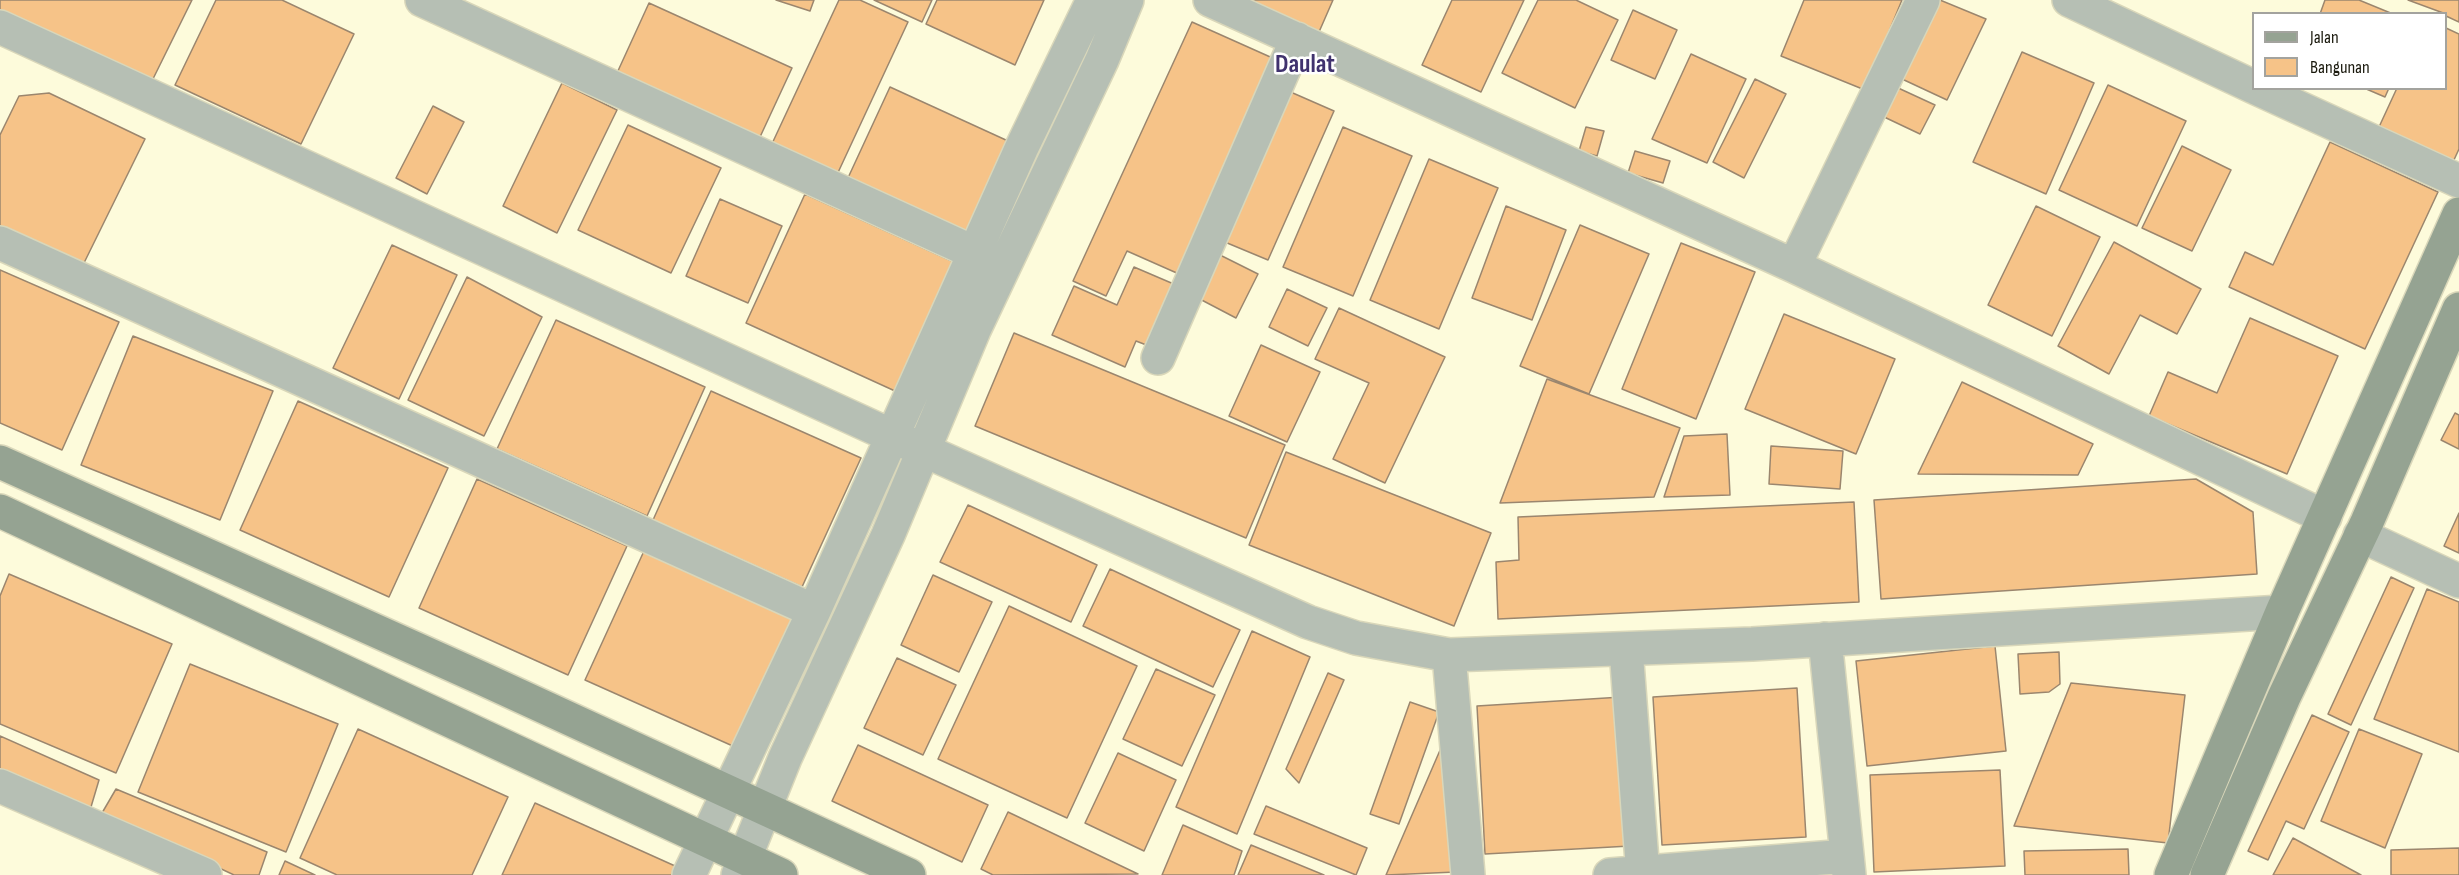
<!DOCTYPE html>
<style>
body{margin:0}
#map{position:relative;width:2459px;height:875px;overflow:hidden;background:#fdfbdb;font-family:"Sofia Sans Condensed",sans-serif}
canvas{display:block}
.legend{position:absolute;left:2252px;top:12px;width:195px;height:78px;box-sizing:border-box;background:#fff;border:2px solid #a3a39e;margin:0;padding:8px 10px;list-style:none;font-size:18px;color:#1a190d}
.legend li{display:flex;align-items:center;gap:12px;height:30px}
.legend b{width:30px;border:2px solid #a3a39e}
</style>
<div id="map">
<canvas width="2459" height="875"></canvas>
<ul class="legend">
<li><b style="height:8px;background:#95a392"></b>Jalan</li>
<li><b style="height:16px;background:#f6c388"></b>Bangunan</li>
</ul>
</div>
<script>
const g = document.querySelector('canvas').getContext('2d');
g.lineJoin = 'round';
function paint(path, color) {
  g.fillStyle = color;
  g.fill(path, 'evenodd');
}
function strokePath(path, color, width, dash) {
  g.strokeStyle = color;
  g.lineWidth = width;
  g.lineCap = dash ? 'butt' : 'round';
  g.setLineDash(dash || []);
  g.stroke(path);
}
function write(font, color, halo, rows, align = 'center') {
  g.font = font + ' "Sofia Sans Condensed",sans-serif';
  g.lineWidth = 5;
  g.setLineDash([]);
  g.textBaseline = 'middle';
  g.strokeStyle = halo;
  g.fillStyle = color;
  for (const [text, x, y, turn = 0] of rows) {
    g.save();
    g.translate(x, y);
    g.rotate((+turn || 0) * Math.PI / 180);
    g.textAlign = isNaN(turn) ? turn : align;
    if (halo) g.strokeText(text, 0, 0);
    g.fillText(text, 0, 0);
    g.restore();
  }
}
const building = new Path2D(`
 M0,0H192L149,87L0,14Z
 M216,0H282L354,34L301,144L175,85Z
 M776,0H814L810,11Z
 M839,0H860L908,22L835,179L770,148Z
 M874,0H932L922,22Z
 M937,0H1044L1015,65L926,24Z
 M1248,0H1333L1319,32Z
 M1452,0H1524L1481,92L1422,65Z
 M1538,0H1576L1618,20L1575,108L1502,73Z
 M1804,0H1902L1865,90L1781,56Z
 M1940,0L1986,19L1947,100L1902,79Z
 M2325,0H2359L2393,14H2320Z
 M2408,0H2459V22L2446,16V14Z
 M649,3L792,68L760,137L617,73Z
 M1633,10L1677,30L1655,79L1611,60Z
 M1192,22L1277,60L1179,274L1127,251L1106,296L1073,281Z
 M2446,28L2459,34V149L2453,162L2379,127L2397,88H2446Z
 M2022,52L2094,83L2046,194L1973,162Z
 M1691,54L1746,79L1707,163L1652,139Z
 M1755,79L1786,94L1744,178L1713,162Z
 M562,83L617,110L557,233L503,206Z
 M2108,85L2186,121L2137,226L2059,190Z
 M890,87L1019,146L976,240L847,180Z
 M1896,87L1935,105L1920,134L1882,116Z
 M2364,88H2389L2385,97Z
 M1286,90L1334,111L1268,260L1220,240Z
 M49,93L145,139L82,267L0,227V135L19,96Z
 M433,106L464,122L427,194L396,178Z
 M628,125L721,168L671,273L578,230Z
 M1343,127L1412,156L1353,296L1283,267Z
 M1586,127L1604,131L1597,156L1579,151Z
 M2330,142L2438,192L2365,349L2229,287L2245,252L2273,265Z
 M2182,146L2231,170L2192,251L2142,228Z
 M1635,151L1670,161L1663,183L1628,173Z
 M1429,159L1498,188L1439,329L1370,300Z
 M805,194L954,262L895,391L746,323Z
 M720,199L782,226L748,303L686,276Z
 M1506,206L1566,230L1532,320L1472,298Z
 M2036,206L2100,237L2052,336L1988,305Z
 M1580,225L1649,254L1589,394L1520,366Z
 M2114,242L2201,289L2177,334L2140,315L2109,374L2058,346Z
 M1681,243L1755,272L1696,419L1622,389Z
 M392,245L457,275L399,399L333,368Z
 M1216,253L1258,274L1236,318L1194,296Z
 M1134,267L1176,285L1149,346L1136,341L1125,367L1052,335L1074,286L1117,305Z
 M0,270L119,322L62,450L0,423Z
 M467,277L542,317L484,436L408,400Z
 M1287,289L1327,308L1308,346L1269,327Z
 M1339,308L1445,357L1385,483L1333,459L1369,383L1315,359Z
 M1784,314L1895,359L1856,454L1745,409Z
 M2250,318L2338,356L2287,474L2149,416L2168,372L2217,393Z
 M556,320L705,387L647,516L497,449Z
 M1014,333L1285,445L1246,538L975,426Z
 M133,336L273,391L220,520L81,465Z
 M1261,345L1320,372L1287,442L1229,416Z
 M1547,379L1680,428L1654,497L1500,503Z
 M1962,382L2093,444L2078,475L1918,474Z
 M711,391L861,458L802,587L653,520Z
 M298,401L448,468L389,597L240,530Z
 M2455,413L2459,415V449L2441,440Z
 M1727,434L1730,495L1664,497L1684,436Z
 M1771,446L1843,451L1840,489L1769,484Z
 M1286,452L1491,533L1454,626L1249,545Z
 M477,479L627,546L568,675L419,608Z
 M2196,479L2253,512L2257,574L1881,599L1874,500Z
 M1854,502L1859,602L1498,619L1496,562L1519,560L1518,517Z
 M968,505L1097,565L1071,622L940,562Z
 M2459,513V553L2444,546Z
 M644,551L793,618L735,747L585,680Z
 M1110,569L1240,630L1213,687L1083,626Z
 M9,574L172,644L116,773L0,724V596Z
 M933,575L992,602L959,672L901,645Z
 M2391,577L2414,588L2351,725L2328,714Z
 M2427,589L2459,602V752L2374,719Z
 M1009,606L1137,666L1067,818L938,759Z
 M1252,631L1310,657L1237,834L1176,807Z
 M1995,646L2006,751L1867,766L1856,661Z
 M2059,652L2060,684L2049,692L2020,694L2018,654Z
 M897,658L956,685L923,755L864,728Z
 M190,664L338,724L286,852L138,792Z
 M1156,669L1215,695L1182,766L1123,739Z
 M1328,673L1344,680L1299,783L1286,769Z
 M2071,683L2185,695L2168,843L2014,826Z
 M1797,688L1806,837L1662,845L1653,697Z
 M1622,697L1630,846L1485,854L1477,706Z
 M1410,702L1439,712L1399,824L1370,814Z
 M2312,715L2349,732L2304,829L2286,821L2268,860L2248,851Z
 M358,729L508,797L472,875H337L300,858Z
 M2359,729L2422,754L2385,848L2321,821Z
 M0,736L99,780L88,817L0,774Z
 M1444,741L1456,872L1386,875Z
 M858,745L988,805L962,862L832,801Z
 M1118,753L1176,780L1144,851L1085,823Z
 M2000,770L2005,866L1874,872L1870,775Z
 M116,789L267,852L259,875H234L102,813Z
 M535,803L684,870L682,875H502Z
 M1266,806L1367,848L1356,875L1254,834Z
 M1008,812L1138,874L993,875L981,869Z
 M1183,825L1242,851L1234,875H1162Z
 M2293,838L2361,875H2273Z
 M1251,845L1324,875H1238Z
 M2459,848V875H2391V850Z
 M2128,849L2129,875H2025L2024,851Z
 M285,861L315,875H279Z`);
const minor = new Path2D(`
 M422,0L975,253
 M1210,0L1794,266L2325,517
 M2069,0L2254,87
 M0,27L892,436L1308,622L1356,638L1449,655L1752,644L2282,612
 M2256,88L2459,181
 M0,243L814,611
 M1794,266L1923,0
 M1158,358L1297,39
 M2360,535L2459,581
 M1825,639L1849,875
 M1626,649L1643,875
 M1449,655L1468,875
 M0,786L205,875
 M689,875L814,611L1022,147L1093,0
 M738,875L785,758L888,535L974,330L1102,60L1127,0
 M1610,875L1847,856`);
const secondary = new Path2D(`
 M0,462L481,678L909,875
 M0,511L781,875
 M2171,875L2282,612L2459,214
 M2207,875L2284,697L2367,522L2459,309`);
const quarterNames = [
 ["Daulat",1305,65]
];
paint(building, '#f6c388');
strokePath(building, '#9b866e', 1.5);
strokePath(minor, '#d9d7ba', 36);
strokePath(secondary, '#d9d7ba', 36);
strokePath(minor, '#b6bfb4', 33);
strokePath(secondary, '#95a392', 33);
write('bold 26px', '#40326e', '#fff', quarterNames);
</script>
